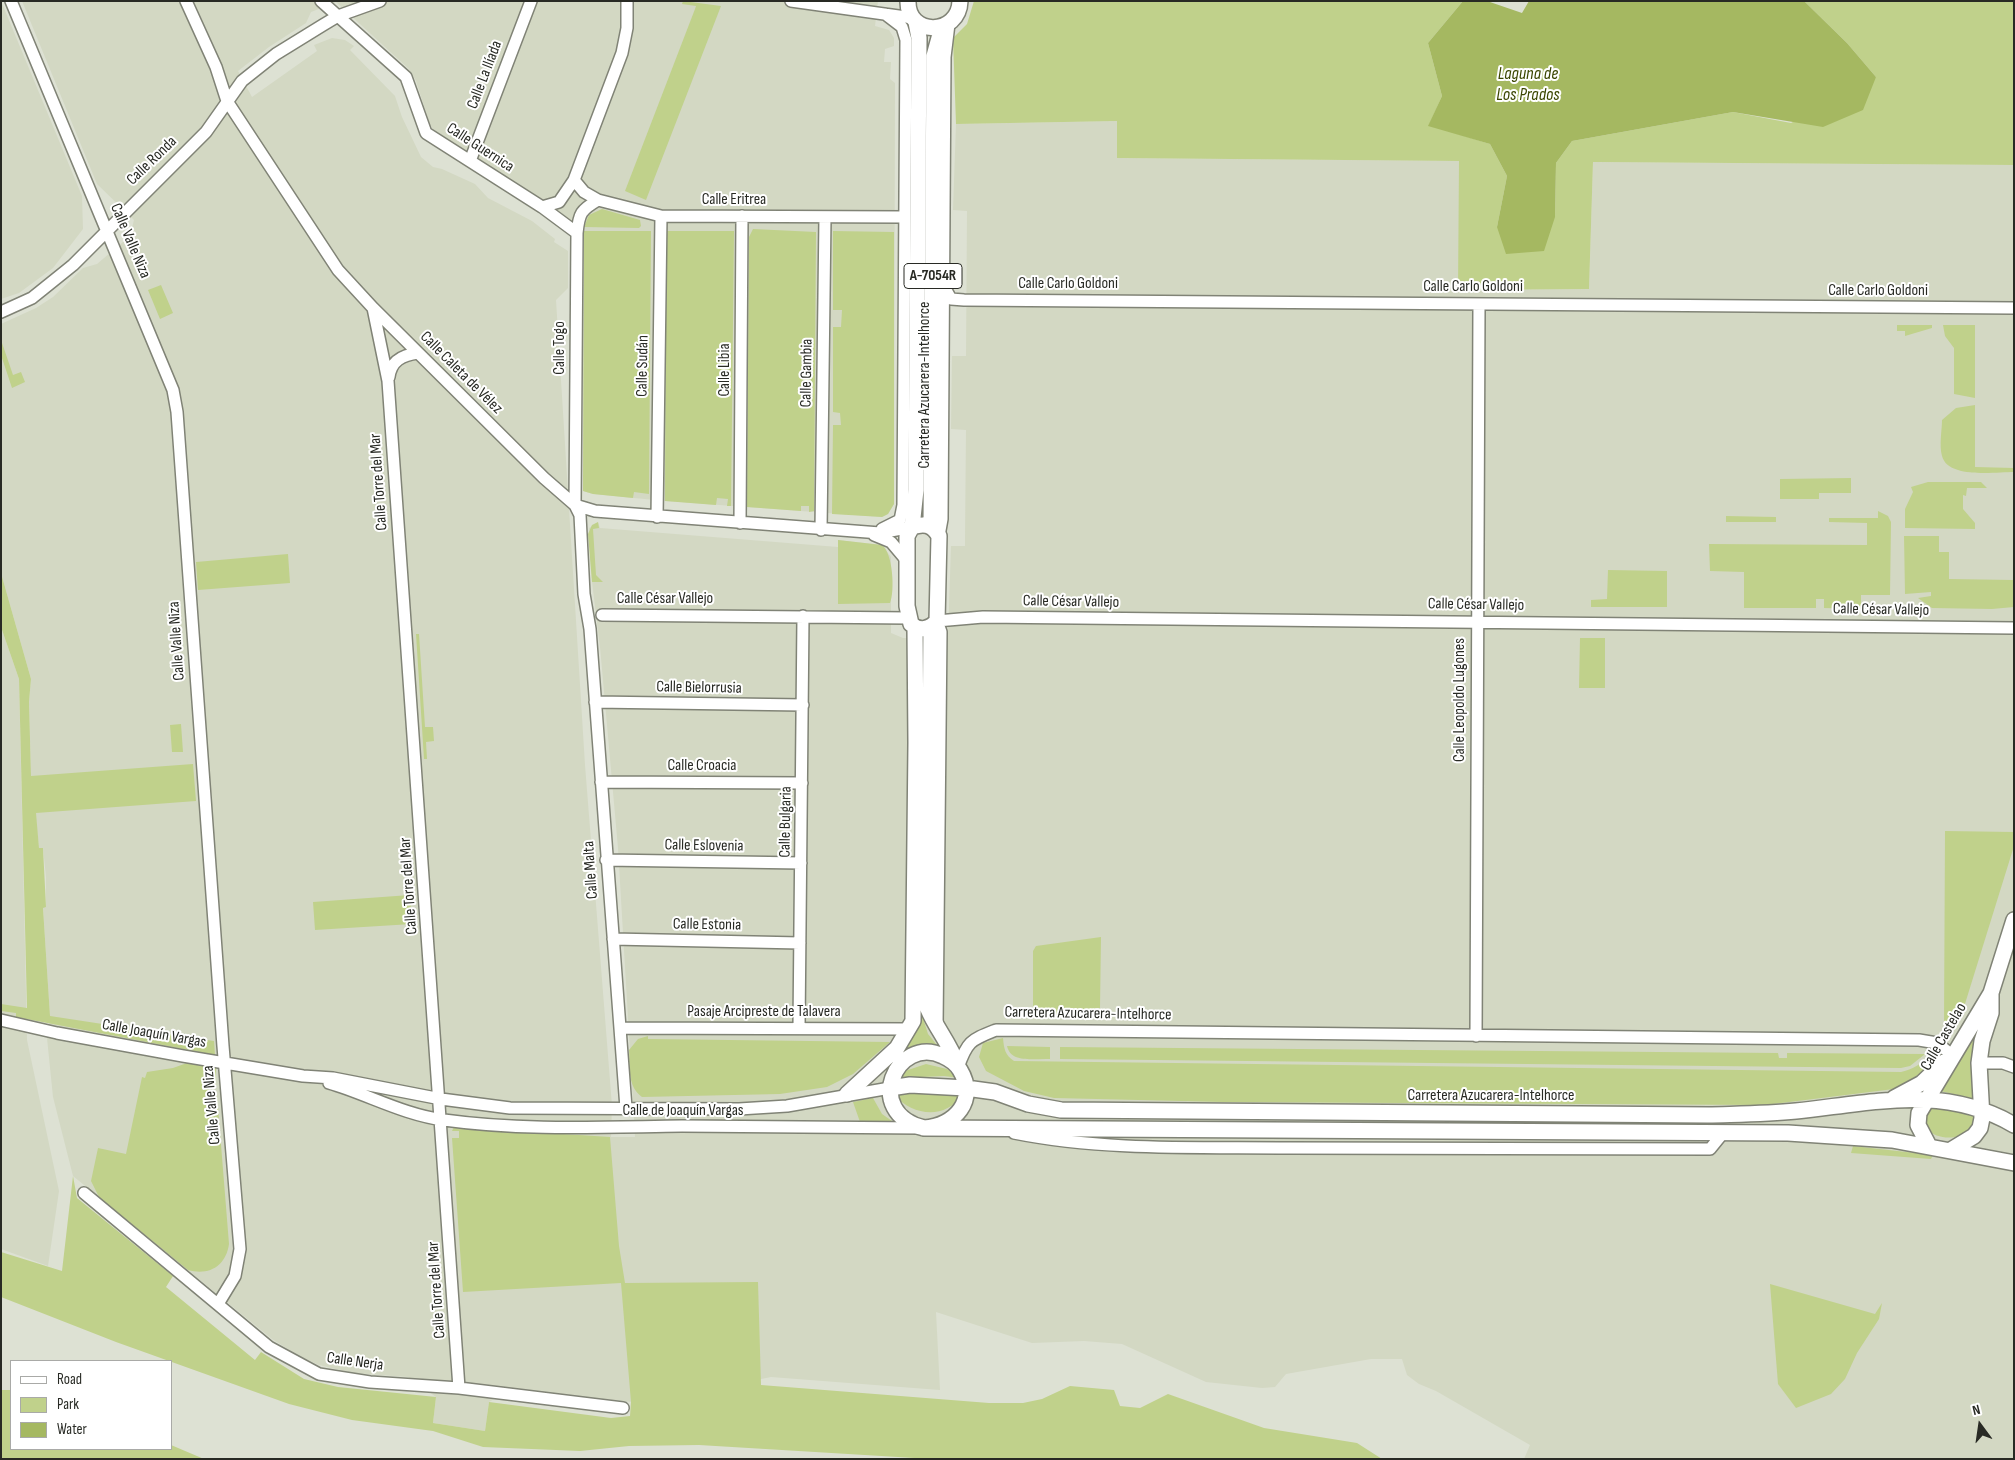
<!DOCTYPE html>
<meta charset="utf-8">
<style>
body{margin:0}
#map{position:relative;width:2015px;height:1460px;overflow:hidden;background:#dde1d3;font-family:"Sofia Sans Condensed",sans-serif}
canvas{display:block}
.frame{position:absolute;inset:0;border:2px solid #282a24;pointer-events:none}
.legend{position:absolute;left:10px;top:1360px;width:162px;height:90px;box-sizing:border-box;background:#fff;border:1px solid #a9aaa7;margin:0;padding:6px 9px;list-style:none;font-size:15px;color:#282a24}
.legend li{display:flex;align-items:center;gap:10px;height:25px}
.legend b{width:25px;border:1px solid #a9aaa7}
.north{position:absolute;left:1955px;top:1400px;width:50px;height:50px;-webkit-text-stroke:4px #fff;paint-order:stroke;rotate:346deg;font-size:14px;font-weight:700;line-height:20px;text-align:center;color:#282a24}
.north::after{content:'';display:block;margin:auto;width:18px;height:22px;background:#282a24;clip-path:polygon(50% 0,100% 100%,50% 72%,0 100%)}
</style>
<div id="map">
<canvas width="2015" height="1460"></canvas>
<div class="frame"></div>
<ul class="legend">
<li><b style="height:6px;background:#fff"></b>Road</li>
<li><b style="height:14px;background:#c0d18b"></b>Park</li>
<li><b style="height:14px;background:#a5b861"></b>Water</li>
</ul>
<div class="north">N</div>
</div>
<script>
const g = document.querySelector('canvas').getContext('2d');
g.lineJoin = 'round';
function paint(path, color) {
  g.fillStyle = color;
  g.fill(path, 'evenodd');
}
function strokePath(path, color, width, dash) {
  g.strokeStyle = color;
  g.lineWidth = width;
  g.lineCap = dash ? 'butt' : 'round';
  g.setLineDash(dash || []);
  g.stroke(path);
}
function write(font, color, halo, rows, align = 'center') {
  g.font = font + ' "Sofia Sans Condensed",sans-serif';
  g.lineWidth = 4;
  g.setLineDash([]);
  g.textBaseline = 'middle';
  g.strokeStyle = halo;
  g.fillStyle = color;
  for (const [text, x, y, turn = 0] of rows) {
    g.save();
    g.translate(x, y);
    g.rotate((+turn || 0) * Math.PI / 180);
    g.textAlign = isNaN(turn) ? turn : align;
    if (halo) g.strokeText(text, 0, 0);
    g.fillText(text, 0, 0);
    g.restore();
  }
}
const built = new Path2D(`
 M1,1L82,196L83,229L53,268L19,293L1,299Z
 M22,1H878L875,26L889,30L894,38V46L885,49L884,62H891L890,79L895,83L894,504L888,514L882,517L665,501L593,494L583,491L584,231L525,189L435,131L430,125L416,81L409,69L336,2L311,12L306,23L269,47L238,71L252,97L317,51L314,45L332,38L345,40L354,46L350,50L395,96L402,117L421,157L433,167L442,169L475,184L488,198L532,221L555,239L554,242L568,251V288L556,300L585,765L612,1106L611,1137H635L618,848L600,647L592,582L589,528L598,522L600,528L838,547V540L882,545L891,557V633L903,638H948L951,546H965V539L966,430L951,429L952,356H966L967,211L953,210L956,124L1117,121L1118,158L1459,161V290L1589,289L1593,162L2014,165V1459H1524L1530,1445L1436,1391L1419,1384L1407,1375L1402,1359H1371L1286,1374L1275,1387L1262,1388L1206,1382L1122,1344L1084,1341L1032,1343L936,1312L940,1390L771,1377L643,1403L521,1391L513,1388L489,1402L485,1431L433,1423L436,1397L408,1377L353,1373L319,1365L299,1356L272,1339L73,1176L53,1097L47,1038L50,1017L43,907H46V877L43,848H39L31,776L29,702L31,679L1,573V324L36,308L53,297L83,268L97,264L130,236L134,220L97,184Z
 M1,627L19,679L27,1040L59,1191L48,1266L1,1249Z`);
const green = new Path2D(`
 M683,1L721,6L646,200L625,191L695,9L696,6L682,4Z
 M974,1H1463L1428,43L1442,96L1429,125L1490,144L1507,176L1497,227L1555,217L1556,163L1572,141L1733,112L1791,123L1876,77L1847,43L1804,1H2014V165L1593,162L1589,289L1458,290L1459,161L1117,158V121L956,124L953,38L967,24Z
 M602,209L640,220L641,226L639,228L584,227L589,215Z
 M753,229L816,232L814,511L809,512V506H801V511L747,507L749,237Z
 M584,231H651L649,494L634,492L633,498L593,494L583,491Z
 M666,231H734L731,506H727L728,499L717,498L716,505L665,501Z
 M833,231L894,232V504L888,514L882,517L832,514L833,425H841L840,413L833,412V327H841L842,310H833Z
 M161,285L173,313L160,319L148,290Z
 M1897,325H1932V328L1905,336V331H1897Z
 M1943,325H1975V398L1954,394V348L1945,336Z
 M1,340L13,375L21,372L25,382L12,388L1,355Z
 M1975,405V467L2014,468V472C1995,472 1948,479 1942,456C1939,445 1942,430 1942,420L1956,408Z
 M1851,478V493H1819V499H1780V479Z
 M1928,482H1981L1987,488H1967L1966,496L1963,495V509L1975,523V529L1905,528V509L1913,492L1911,487Z
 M1878,511L1888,516L1891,522L1890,595H1861V609L1824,608V599H1816V608H1744V572L1710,571L1709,544L1867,545V523L1829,522V518H1878Z
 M1726,516L1776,517V522H1726Z
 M598,522L599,528L593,529L596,575L603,582H592L588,534L592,525Z
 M1904,536H1939V552H1949V579L2014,580V607L1992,609L1932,608L1918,598L1931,596V592L1905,594Z
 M838,540L882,545C893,553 895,591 890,603L838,604Z
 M288,554L290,583L198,590L196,562Z
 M1608,570L1667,571V607H1591V600L1607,599Z
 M1,573L31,679L29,702L31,776L193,764L196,801L36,813L39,848H43L46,907L43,908L50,1016L214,1041L215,1055L16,1017V1013L1,1011V1004L27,1008L19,679L1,627Z
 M416,634H419L425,727H433L434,741L426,742L427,759H424Z
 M1580,638H1605V688H1579Z
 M181,724L183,752H172L170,725Z
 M1945,831L2014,832V846L1964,1007L1958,1016L1944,1023Z
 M410,895L412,924L315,930L313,902Z
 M1101,937L1100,1008H1095V1016L1033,1015V951L1036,946Z
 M920,1015H922L928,1034L937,1045L916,1046L904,1050Z
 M1980,1019L1976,1099L1940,1091Z
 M648,1036V1039L890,1042L853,1074L827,1087L780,1094L642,1097C627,1086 630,1067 629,1050L638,1039Z
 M1003,1038C1004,1049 1005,1055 1014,1061L1901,1072C1914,1069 1922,1064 1930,1053L1931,1057L1922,1073L1894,1089L1765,1105L1223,1102L1054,1098L1024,1091L986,1071L979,1057L983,1043Z
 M1007,1046L1050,1047V1059C1035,1058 1011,1064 1007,1046Z
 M1060,1047L1778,1053L1779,1058H1787V1053L1925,1054L1910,1066L1901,1068L1060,1059Z
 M187,1063L216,1067V1087L208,1090L210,1096L217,1095L229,1244C226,1266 209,1276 188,1270L99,1197L91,1181L98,1148L126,1154L142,1077L145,1078L147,1072L173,1068Z
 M926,1064L947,1069L960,1078L944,1076L898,1078L905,1071Z
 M930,1092L962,1095C945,1120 913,1116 894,1095Z
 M873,1098L882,1114L892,1121L860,1122L853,1102Z
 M1931,1106L1974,1115C1977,1151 1903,1141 1931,1106Z
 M454,1127L610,1137L619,1246L625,1283L758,1282L761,1385L989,1403H1023L1042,1399L1070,1386L1114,1390L1120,1406L1140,1408L1168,1394L1264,1428L1357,1443L1382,1459H931L699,1445L629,1446L580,1451L483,1447L433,1431L352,1420L289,1404L116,1342L1,1297V1252L62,1271L73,1176L77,1198L173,1276L166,1287L255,1360L261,1352L304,1379L338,1387L436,1397L433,1423L485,1431L489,1402L611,1418L630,1416L631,1402L621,1283L463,1292L452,1138H459V1131H452Z
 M1853,1146L1933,1155L1931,1159L1851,1153Z
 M1770,1284L1875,1314L1882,1303L1879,1319L1857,1353L1845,1379L1831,1394L1796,1408L1778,1384Z
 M1,1390H11V1449H171V1445L204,1459H1Z`);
const water = new Path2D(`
 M1463,1H1487L1522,13L1529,1H1804L1847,43L1876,77L1863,110L1823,127L1733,112L1572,141L1556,163L1555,217L1544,251L1506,254L1497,227L1507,176L1490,144L1428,126L1442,96L1428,43Z`);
const minor = new Path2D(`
 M11,1L173,390L177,412L223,1046L240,1249L235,1276L218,1304
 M186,1L216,67L227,101L338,270L373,308L544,478L575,505L595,511L880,533L912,527
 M321,1L406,77L426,133L542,207L559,202L574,180L622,53L627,28V1
 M791,1L913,18
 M470,161L531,1
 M574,180L584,192L598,200L661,216L904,217
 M598,200C581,210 579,213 577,233L575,505L580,515L584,594L590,629L626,1108
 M542,207L577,233
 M942,283L951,299L964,300L2014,308
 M373,308L388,381L459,1388
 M1,312L32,298L73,265L206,132L242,81L276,54L323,25L338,16L380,1
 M389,377C391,361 402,355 418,353
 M657,517L661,216
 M740,523L742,216
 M882,529L900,520L903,505L906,40L902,27L885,14
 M821,530L825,217
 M874,535L891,542L907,561
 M939,536L942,519L945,57L949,24
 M602,615L908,618
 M595,702L803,705
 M601,782L802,783
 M606,860L801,863
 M613,939L800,943
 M1,1020L57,1033L183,1056L303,1076L333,1078L441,1099L510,1108L739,1109L787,1106L890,1088
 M937,1026L941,632L937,621L983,617L2014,628
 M620,1028L908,1029
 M799,1028L803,616
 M1476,1036L1479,304
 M1979,1063H2003L2014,1067
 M958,1068C967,1041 971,1040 996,1030L1919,1040L1937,1043L1952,1055
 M329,1083C367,1094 404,1115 444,1120C523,1131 603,1127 682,1126C762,1126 842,1128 921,1128
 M1014,1133C1104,1151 1198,1147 1289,1148C1430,1149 1570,1149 1710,1149L1723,1133
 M84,1193L269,1347L319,1374L370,1382L459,1388L623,1408`);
const major = new Path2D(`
 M908,1C907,37 959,36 960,1
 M931,526L934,56L942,27
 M912,527C924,523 932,524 939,536L937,621C930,629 920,632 911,624L907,606V536L912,527L916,490L919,38L916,22
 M931,627L928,1009C936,1028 950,1044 957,1064
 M890,1088L910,1085L966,1088L995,1092L1028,1104L1061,1110L1708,1115C1738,1114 1767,1114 1796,1111C1872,1103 1944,1084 2014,1125
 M847,1094L897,1048L913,1021L916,743L915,628
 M1894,1098L1922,1083L1944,1062
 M924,1128C955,1126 978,1100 960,1070C956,1063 950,1059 943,1056C896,1034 862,1113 924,1128L1788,1133L1892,1140L2014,1163
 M1929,1146L1918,1125L1919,1113L1991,993
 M1951,1150L1974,1136L1980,1128L1982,1118L1979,1063L1982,1041L1991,1013V993L2014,920`);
const shields = [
 [933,276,58]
];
const shieldNames = [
 ["A-7054R",933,276]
];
const streetNames = [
 ["Calle La Ilíada",485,75,-69],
 ["Calle Guernica",480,148,33],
 ["Calle Ronda",152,161,-44],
 ["Calle Eritrea",734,200],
 ["Calle Valle Niza",130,241,67],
 ["Calle Carlo Goldoni",1068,284],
 ["Calle Carlo Goldoni",1473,287],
 ["Calle Carlo Goldoni",1878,291],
 ["Calle Togo",560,348,-90],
 ["Calle Sudán",643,366,-89],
 ["Calle Libia",725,370,-90],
 ["Calle Caleta de Vélez",461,373,45],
 ["Calle Gambia",807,373,-89],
 ["Carretera Azucarera-Intelhorce",925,385,-90],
 ["Calle Torre del Mar",379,482,-94],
 ["Calle César Vallejo",665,599],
 ["Calle César Vallejo",1071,602,1],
 ["Calle César Vallejo",1476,605,1],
 ["Calle César Vallejo",1881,610,1],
 ["Calle Valle Niza",177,641,-94],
 ["Calle Bielorrusia",699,688,1],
 ["Calle Leopoldo Lugones",1460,700,-90],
 ["Calle Croacia",702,766],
 ["Calle Bulgaria",786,822,-89],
 ["Calle Eslovenia",704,846,1],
 ["Calle Malta",591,870,-94],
 ["Calle Torre del Mar",409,886,-94],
 ["Calle Estonia",707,925,1],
 ["Pasaje Arcipreste de Talavera",764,1012],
 ["Carretera Azucarera-Intelhorce",1088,1014,1],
 ["Calle Joaquín Vargas",154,1034,10],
 ["Calle Castelao",1944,1037,-60],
 ["Carretera Azucarera-Intelhorce",1491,1096],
 ["Calle Valle Niza",212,1105,-95],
 ["Calle de Joaquín Vargas",683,1111],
 ["Calle Torre del Mar",437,1290,-94],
 ["Calle Nerja",355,1362,8]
];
const waterNames = [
 ["Laguna de",1528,74],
 ["Los Prados",1528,95]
];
paint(built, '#d3d8c3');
paint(green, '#c0d18b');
paint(water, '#a5b861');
strokePath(minor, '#808376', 14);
strokePath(major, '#808376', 18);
strokePath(minor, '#fff', 11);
strokePath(major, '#fff', 15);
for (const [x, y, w] of shields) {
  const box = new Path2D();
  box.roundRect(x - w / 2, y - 12.5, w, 25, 4);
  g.fillStyle = '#fff';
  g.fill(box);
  strokePath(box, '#282a24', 1);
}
write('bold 15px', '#282a24', null, shieldNames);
write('16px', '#282a24', '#fff', streetNames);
write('italic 18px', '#3b4601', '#fff', waterNames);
</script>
